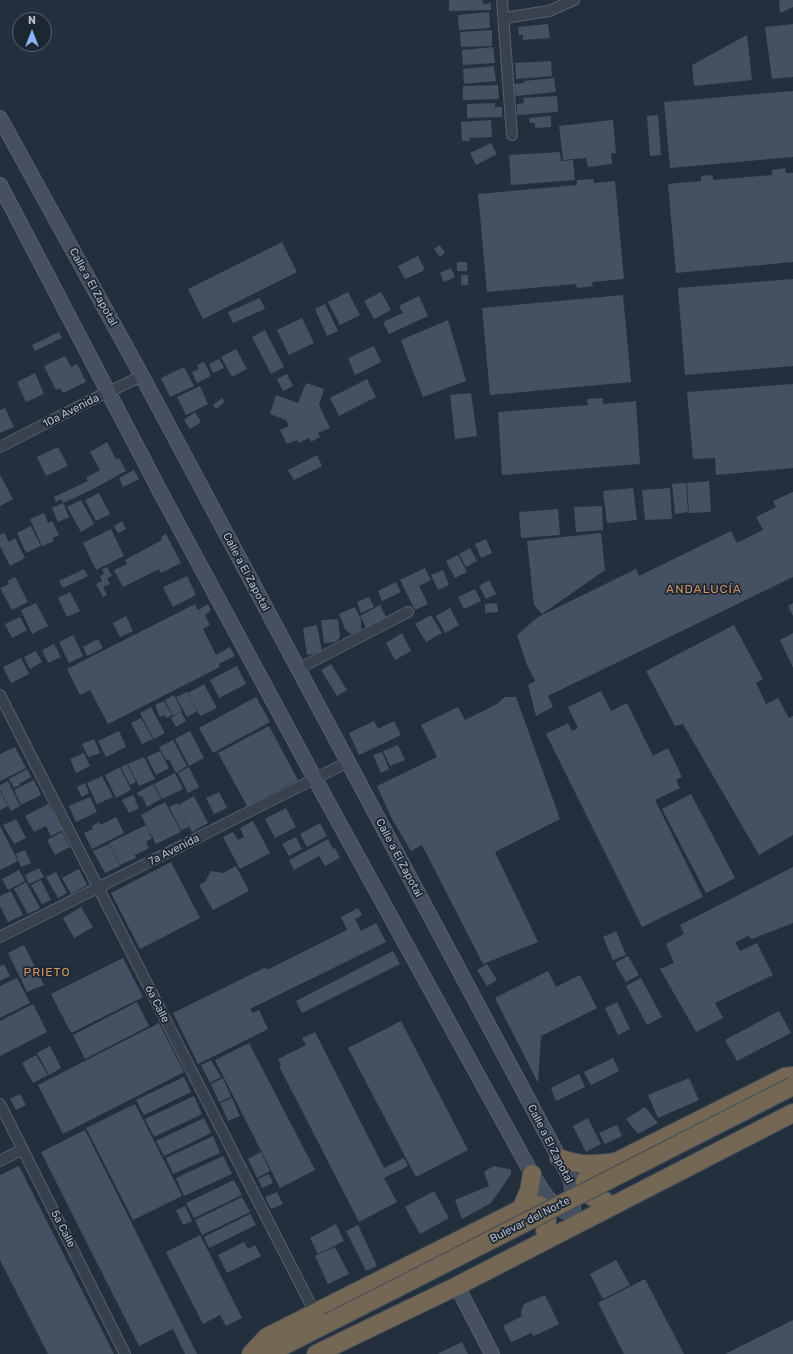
<!DOCTYPE html>
<meta charset="utf-8">
<style>
body{margin:0}
#map{position:relative;width:793px;height:1354px;overflow:hidden;background:#242f3e;font-family:Rubik,sans-serif}
canvas{display:block}
.north{position:absolute;left:12px;top:12px;width:40px;height:40px;box-sizing:border-box;background:#1d2633;border:1px solid #59626f;border-radius:50%;rotate:0deg;font-size:11px;font-weight:700;line-height:16px;text-align:center;color:#b4bcc9}
.north::after{content:'';display:block;margin:auto;width:14px;height:18px;background:#8ab4f8;clip-path:polygon(50% 0,100% 100%,50% 72%,0 100%)}
</style>
<div id="map">
<canvas width="793" height="1354"></canvas>
<div class="north">N</div>
</div>
<script>
const g = document.querySelector('canvas').getContext('2d');
g.lineJoin = 'round';
function paint(path, color) {
  g.fillStyle = color;
  g.fill(path, 'evenodd');
}
function strokePath(path, color, width, dash) {
  g.strokeStyle = color;
  g.lineWidth = width;
  g.lineCap = dash ? 'butt' : 'round';
  g.setLineDash(dash || []);
  g.stroke(path);
}
function write(font, color, halo, rows, align = 'center') {
  g.font = font + ' Rubik,sans-serif';
  g.lineWidth = 3.5;
  g.setLineDash([]);
  g.textBaseline = 'middle';
  g.strokeStyle = halo;
  g.fillStyle = color;
  for (const [text, x, y, turn = 0] of rows) {
    g.save();
    g.translate(x, y);
    g.rotate((+turn || 0) * Math.PI / 180);
    g.textAlign = isNaN(turn) ? turn : align;
    if (halo) g.strokeText(text, 0, 0);
    g.fillText(text, 0, 0);
    g.restore();
  }
}
const building = new Path2D(`
 M449,0H483V4L491,3V10L449,11Z
 M779,0H793V7L780,13Z
 M489,12L490,28L459,30L458,15Z
 M548,24L550,38L523,40V35H519L518,27Z
 M793,24V77L772,79L765,27Z
 M492,30V46L461,47L460,32Z
 M747,35L752,80L694,86L692,65Z
 M493,47L495,63L463,65L462,50Z
 M551,61L552,76L516,79L515,63Z
 M494,66L496,81L464,84L463,69Z
 M554,78L556,92L516,96L514,84L524,83V81Z
 M498,85L499,99L463,100V86Z
 M793,91V157L670,168L664,102Z
 M557,96L558,112L517,115V104L524,103L523,98Z
 M495,103V107H502V117L467,118V104Z
 M658,115L661,155L650,156L647,116Z
 M551,116V127L535,128V123H530L529,118Z
 M491,120L492,137L469,138L470,141H462L461,122Z
 M613,120L616,153H611L612,164L588,167L586,158L563,160L559,126Z
 M491,143L497,154L476,165L470,153Z
 M560,152L561,161L573,160L575,180L511,185L509,155Z
 M785,168L786,173H793V262L676,273L668,184L701,181V176L713,175V180L772,175V170Z
 M593,179L594,183L615,181L624,279L592,282L593,286L577,288L576,284L487,292L478,194L577,185V180Z
 M282,242L297,272L203,319L188,289Z
 M440,245L445,253L440,257L434,249Z
 M418,256L425,270L405,279L398,266Z
 M457,262H467V271H457Z
 M451,268L455,277L444,282L440,273Z
 M461,275H468V285H461Z
 M793,279V366L685,375L678,288Z
 M348,292L360,315L340,325L328,302Z
 M381,292L391,310L374,319L364,301Z
 M623,295L631,382L490,395L482,308Z
 M419,296L428,316L389,334L383,322L403,313L399,306Z
 M260,298L265,309L233,323L228,312Z
 M325,304L338,331L327,336L315,309Z
 M302,318L314,343L289,355L277,330Z
 M448,320L466,381L423,397L401,340Z
 M265,330L284,367L271,374L252,337Z
 M59,332L62,338L35,351L32,345Z
 M374,346L381,362L355,375L348,358Z
 M236,349L247,369L232,377L221,357Z
 M65,356L71,367L77,364L86,382L63,393L60,388L56,390L44,366Z
 M219,359L224,368L213,373L209,364Z
 M204,362L211,376L197,383L192,372L199,369L197,365Z
 M184,367L194,386L170,397L161,378Z
 M35,373L44,394L26,402L17,382Z
 M287,374L293,386L283,391L277,379Z
 M367,379L376,397L339,416L330,398Z
 M306,383L324,389L319,405L330,428L318,433L320,437L311,442L309,438L298,443L297,440L287,444L280,430L289,426L286,420L270,414L276,395L298,403Z
 M793,384V468L716,475L715,458L693,459L687,392Z
 M200,386L208,404L186,415L177,397Z
 M471,393L477,436L455,439L450,395Z
 M222,398L225,402L216,409L213,405Z
 M603,398V404L636,401L640,464L502,475L498,412L588,405L587,399Z
 M5,408L14,427L0,433V410Z
 M195,412L201,422L190,429L184,420Z
 M107,442L116,459L119,458L126,471L93,489L63,503L61,499L56,502L54,497L88,481L86,478L100,470L90,452Z
 M58,447L68,466L46,476L37,457Z
 M317,455L322,466L294,480L288,470Z
 M134,470L139,479L123,487L119,478Z
 M0,475L13,499L0,506Z
 M709,481L711,512L689,513L687,483Z
 M686,483L688,512L675,514L672,484Z
 M633,488L637,520L607,523L603,491Z
 M670,488L672,519L645,520L642,490Z
 M793,492V577L548,696L553,707L536,716L528,685L535,681L527,665L517,635L538,617L636,569L639,576L731,531L737,543L763,530L756,517L776,507L773,501Z
 M99,493L110,514L96,521L85,500Z
 M81,500L94,524L81,532L67,507Z
 M63,503L69,517L58,522L52,508Z
 M602,506L603,530L576,532L574,507Z
 M558,509L560,535L521,538L519,512Z
 M44,513L48,523L52,521L59,535L52,538L54,541L42,546L30,519Z
 M122,521L126,529L118,533L114,526Z
 M31,526L41,546L26,553L17,533Z
 M111,529L124,556L96,570L83,543Z
 M4,533L9,542L15,538L25,558L10,566L0,546V535Z
 M601,533L605,570L542,614L534,605L527,541Z
 M166,534L181,563L161,573L159,569L123,587L114,570L127,564L125,560L162,540L161,537Z
 M486,539L492,553L481,558L475,544Z
 M470,548L477,561L466,567L459,554Z
 M458,555L467,572L455,578L446,561Z
 M107,567L112,576L107,578L110,584L103,587L107,595L103,597L96,584L102,581L100,576L104,574L102,569Z
 M425,568L431,580L419,586L428,604L415,610L400,580Z
 M84,569L88,576L63,588L59,581Z
 M443,570L449,585L438,590L431,575Z
 M187,576L196,595L173,607L163,587Z
 M15,577L28,602L12,610L0,588L9,584L7,581Z
 M489,580L496,594L486,599L479,586Z
 M396,582L401,592L382,601L378,591Z
 M475,589L481,601L464,609L458,597Z
 M70,592L80,611L67,617L58,598Z
 M369,597L374,607L361,613L357,602Z
 M36,603L48,626L32,634L21,610Z
 M497,603L498,612L485,613V604Z
 M793,603V616L788,606Z
 M195,604L198,610L208,604L211,610L205,615L210,625L203,629L216,655L230,647L235,656L219,664L220,667L108,724L90,690L80,695L67,669Z
 M380,605L387,619L367,629L360,616Z
 M355,607L361,620V630L351,634L345,629L339,614Z
 M450,608L459,625L445,633L436,616Z
 M431,615L442,633L426,642L415,624Z
 M126,616L133,631L120,637L113,623Z
 M20,617L27,630L12,638L5,624Z
 M338,619L340,637L336,642L324,643L321,620Z
 M317,625L322,652L307,655L303,628Z
 M734,625L763,679L756,683L766,704L778,698L789,718L793,716V835L759,855L683,724L675,726L646,671Z
 M402,633L411,651L395,660L386,643Z
 M793,633V668L780,640Z
 M73,635L83,656L69,663L59,642Z
 M98,639L103,648L87,656L83,647Z
 M54,644L61,657L48,663L42,650Z
 M36,651L42,662L30,669L24,657Z
 M21,658L29,674L11,683L3,667Z
 M331,664L347,690L337,696L321,670Z
 M237,666L246,684L219,698L210,680Z
 M204,684L217,708L200,716L188,693Z
 M601,691L611,711L627,703L653,756L668,748L682,777L676,780L680,788L655,800L703,897L642,927L546,734L568,723L572,731L578,728L568,707Z
 M187,692L197,711L187,717L176,697Z
 M174,695L182,711L173,716L165,700Z
 M256,697L270,722L213,753L199,728Z
 M505,697H516L560,819L495,852L538,942L483,964L422,845L411,851L392,819L377,786L437,757L421,725L458,707L465,720L497,704Z
 M164,701L172,715L166,718L164,715L160,717L155,705Z
 M151,707L165,733L154,739L140,713Z
 M181,712L186,721L176,727L171,718Z
 M141,718L153,739L142,744L131,723Z
 M374,721L378,729L394,721L401,735L359,755L349,733Z
 M269,726L298,780L247,806L218,753Z
 M119,731L126,747L106,757L98,741Z
 M190,731L204,758L189,766L175,739Z
 M94,739L100,753L88,757L82,744Z
 M173,740L187,766L176,773L169,759L166,760L159,747Z
 M398,745L405,760L390,766L383,751Z
 M15,747L26,768L0,781V754Z
 M160,751L169,768L156,775L147,757Z
 M382,752L389,769L381,773L373,755Z
 M84,753L90,766L76,773L70,759Z
 M144,757L155,779L139,786L128,764Z
 M127,764L136,782L130,785L121,767Z
 M120,767L131,790L116,798L105,775Z
 M189,767L199,787L188,793L178,773Z
 M27,769L31,777L19,784L20,785L14,788L9,779Z
 M175,773L183,789L162,799L154,784Z
 M102,776L113,797L97,804L87,783Z
 M34,780L41,795L21,805L14,790Z
 M8,781L20,806L11,811L0,789V785Z
 M85,783L89,793L82,797L77,787Z
 M153,784L161,799L147,807L142,796L140,797L137,793Z
 M0,791L8,806L0,810Z
 M219,792L227,808L214,814L206,798Z
 M691,794L735,878L706,893L662,809Z
 M133,795L136,800L135,801L139,808L129,813L122,800Z
 M194,796L208,823L192,832L178,805Z
 M90,797L97,812L76,822L69,806Z
 M165,802L181,832L156,844L141,815Z
 M177,803L189,827L181,830L169,807Z
 M48,804L63,830L51,836L46,826L34,832L25,816Z
 M286,808L296,827L275,838L265,819Z
 M116,817L124,833L92,849L84,833L93,829L92,826L99,822L101,825Z
 M16,819L26,838L14,844L3,825Z
 M253,821L270,853L240,869L223,837L233,832L238,840L244,837L240,828Z
 M320,823L327,836L307,847L300,834Z
 M146,825L152,838L146,842L149,848L135,855L132,850L136,858L120,865L109,843Z
 M0,826L18,861L0,870Z
 M62,832L70,847L55,855L47,840Z
 M296,837L302,849L289,856L282,844Z
 M328,839L333,849L335,848L340,858L325,866L319,856L294,870L289,860Z
 M109,844L120,866L105,873L93,851Z
 M25,850L31,863L21,867L16,854Z
 M171,862L200,918L140,949L111,893Z
 M236,866L249,891L213,910L199,885L205,882L211,871L223,873Z
 M793,867V923L752,939L748,936L735,942L740,951L757,943L773,975L715,1003L723,1018L696,1032L660,969L674,963L666,944L684,934L680,925Z
 M39,868L44,877L29,884L25,875Z
 M79,869L87,885L71,894L62,878Z
 M19,870L25,881L8,890L2,879Z
 M56,872L67,893L58,898L46,877Z
 M41,880L51,900L42,904L31,885Z
 M26,882L40,908L28,914L14,889Z
 M11,891L23,915L8,922L0,906V896Z
 M81,907L93,927L74,938L63,918Z
 M358,908L362,915L355,919L361,931L376,923L386,942L250,1009L253,1013L259,1010L268,1029L198,1064L173,1013L264,968L269,969L347,930L341,917Z
 M616,931L626,955L613,960L603,937Z
 M24,945L44,985L27,992L8,953Z
 M393,951L400,964L302,1013L296,1001Z
 M628,956L639,975L626,982L615,963Z
 M123,958L143,997L71,1033L51,994Z
 M4,964L10,976L0,981V966Z
 M487,964L497,980L487,986L477,970Z
 M548,971L556,987L580,975L597,1008L541,1036L538,1083L495,998Z
 M17,978L30,1003L0,1018V986Z
 M641,978L662,1017L647,1025L626,986Z
 M137,1002L149,1026L85,1059L73,1035Z
 M617,1002L630,1029L618,1035L605,1008Z
 M33,1004L47,1032L0,1056V1021Z
 M779,1011L791,1033L737,1061L725,1040Z
 M401,1021L468,1150L416,1177L348,1048Z
 M159,1023L184,1072L63,1134L38,1085Z
 M315,1032L384,1168L404,1158L408,1166L384,1178L397,1202L359,1222L279,1066L281,1065L278,1059L306,1045L302,1038Z
 M249,1043L315,1170L280,1188L215,1060Z
 M50,1046L61,1068L49,1075L37,1053Z
 M36,1055L48,1075L33,1083L22,1063Z
 M613,1058L619,1071L591,1085L584,1072Z
 M211,1060L221,1077L210,1083L201,1065Z
 M579,1074L585,1087L556,1101L551,1088Z
 M184,1077L191,1092L144,1115L136,1100Z
 M223,1078L231,1097L219,1102L211,1084Z
 M689,1078L699,1100L658,1118L648,1095Z
 M20,1094L26,1105L16,1110L10,1099Z
 M194,1096L202,1114L154,1137L145,1119Z
 M232,1098L240,1116L228,1121L220,1103Z
 M135,1104L182,1196L133,1220L86,1128Z
 M645,1107L658,1123L638,1134L626,1119Z
 M204,1118L211,1133L164,1156L156,1141Z
 M588,1118L601,1144L586,1152L573,1126Z
 M617,1125L622,1136L605,1144L599,1133Z
 M85,1130L197,1354H185L173,1329L139,1346L41,1152Z
 M213,1136L220,1153L173,1174L166,1158Z
 M261,1152L270,1171L257,1178L248,1159Z
 M223,1156L232,1174L184,1196L176,1178Z
 M19,1166L114,1354H48L0,1260V1175Z
 M493,1166L509,1169L511,1170V1174L491,1203L462,1219L455,1200L489,1186L484,1172Z
 M269,1174L273,1183L262,1188L258,1179Z
 M234,1180L242,1195L194,1218L186,1203Z
 M434,1191L449,1218L420,1234L405,1207Z
 M277,1192L283,1204L271,1209L265,1197Z
 M242,1197L250,1212L202,1235L195,1220Z
 M185,1206L192,1221L183,1225L176,1210Z
 M250,1214L256,1225L209,1248L204,1237Z
 M336,1224L344,1241L318,1254L310,1238Z
 M358,1225L377,1266L366,1271L346,1231Z
 M200,1235L242,1318L226,1326L220,1315L203,1324L166,1252Z
 M244,1242L248,1249L255,1245L261,1256L227,1273L218,1255Z
 M335,1247L349,1274L328,1284L315,1256Z
 M616,1260L630,1285L603,1299L590,1274Z
 M645,1279L684,1354H624L598,1303Z
 M545,1295L559,1324L534,1336L531,1333L511,1342L503,1326L522,1316L521,1312L524,1304Z
 M793,1320V1354H725Z
 M462,1342L468,1354H437Z`);
const street = new Path2D(`
 M502,0L512,135
 M504,18L549,11L574,0
 M0,447L89,401L142,376
 M298,669L408,612
 M0,695L315,1313
 M0,937L348,762
 M0,1104L125,1354
 M0,1161L23,1149`);
const secondary = new Path2D(`
 M0,118L142,376L569,1176C574,1189 573,1202 573,1216
 M0,185L162,495L315,779L532,1174C543,1192 546,1200 564,1211
 M457,1286L492,1354`);
const highway = new Path2D(`
 M559,1158C580,1166 594,1165 616,1162L785,1077L793,1076
 M596,1165C580,1183 578,1195 605,1201
 M521,1209C525,1207 532,1205 537,1205C549,1206 548,1222 545,1230
 M251,1354L267,1337L521,1209L529,1191L532,1174
 M267,1354L328,1323
 M316,1354L457,1286L793,1113`);
const highwayBridge = new Path2D(`
 M328,1323L793,1086`);
const streetNames = [
 ["Calle a El Zapotal",93,287,61],
 ["10a Avenida",71,411,-27],
 ["Calle a El Zapotal",246,572,62],
 ["7a Avenida",174,850,-27],
 ["Calle a El Zapotal",399,858,62],
 ["6a Calle",157,1004,63],
 ["Calle a El Zapotal",550,1144,63],
 ["Bulevar del Norte",530,1220,-27],
 ["5a Calle",63,1229,63]
];
const neighbourhoodNames = [
 ["ANDALUCÍA",704,590],
 ["PRIETO",47,973]
];
paint(building, '#455162');
strokePath(street, '#565f6c', 12);
strokePath(secondary, '#565f6c', 16);
strokePath(highway, '#434c59', 20);
strokePath(street, '#38414e', 10);
strokePath(secondary, '#465061', 14);
strokePath(highway, '#746855', 18);
strokePath(highwayBridge, '#434c59', 20, []);
strokePath(highwayBridge, '#746855', 18);
write('11px', '#b4bcc9', '#1d2633', streetNames);
g.letterSpacing = '1px';
write('12px', '#d59563', '#1d2633', neighbourhoodNames);
g.letterSpacing = '0px';
</script>
